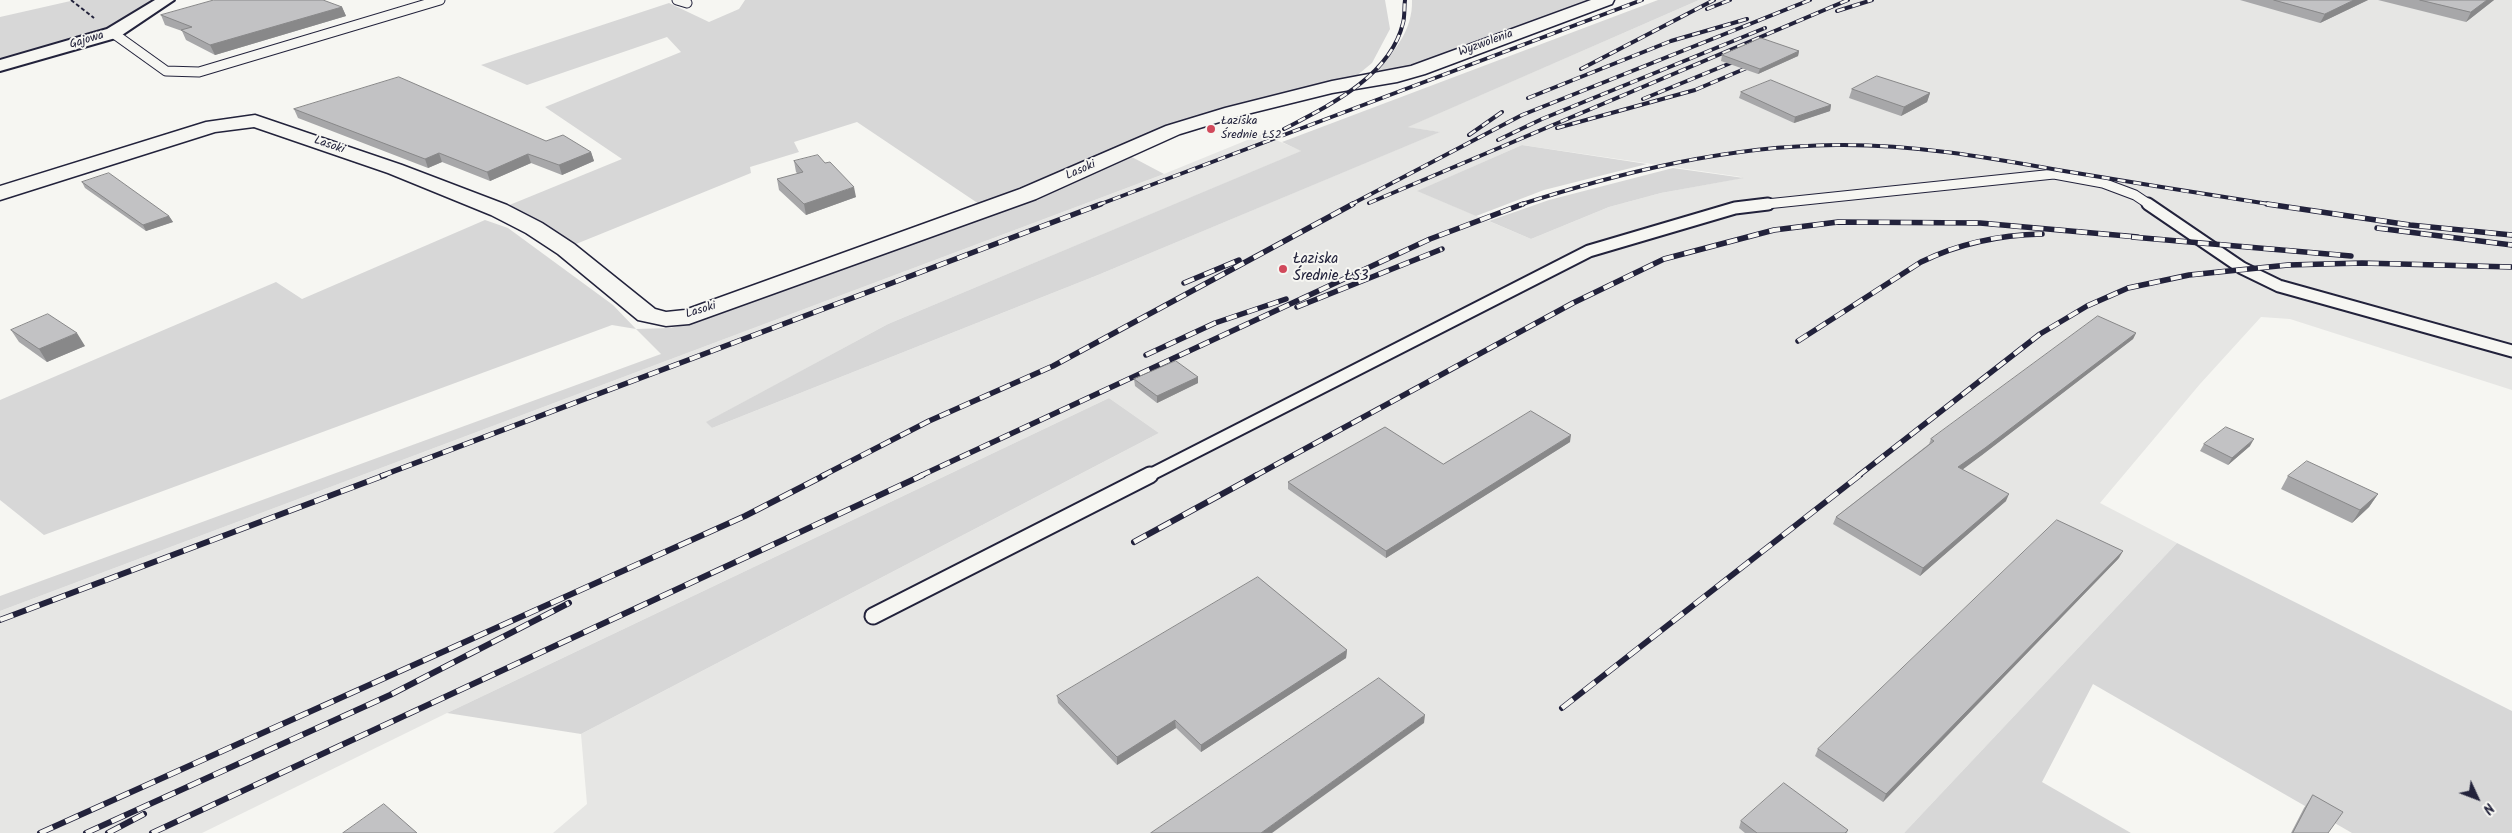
<!DOCTYPE html>
<meta charset="utf-8">
<style>
body{margin:0}
#map{position:relative;width:2512px;height:833px;overflow:hidden;background:#f6f6f2;font-family:Kalam,sans-serif}
canvas{display:block}
.north{position:absolute;left:2452px;top:773px;width:50px;height:50px;-webkit-text-stroke:4px #f6f6f2;paint-order:stroke;rotate:133deg;font-size:14px;font-weight:700;line-height:20px;text-align:center;color:#22223b}
.north::after{content:'';display:block;margin:auto;width:18px;height:22px;background:#22223b;clip-path:polygon(50% 0,100% 100%,50% 72%,0 100%)}
</style>
<div id="map">
<canvas width="2512" height="833"></canvas>
<div class="north">N</div>
</div>
<script>
const g = document.querySelector('canvas').getContext('2d');
g.lineJoin = 'round';
function paint(path, color) {
  g.fillStyle = color;
  g.fill(path, 'evenodd');
}
function strokePath(path, color, width, dash) {
  g.strokeStyle = color;
  g.lineWidth = width;
  g.lineCap = dash ? 'butt' : 'round';
  g.setLineDash(dash || []);
  g.stroke(path);
}
function write(font, color, halo, rows, align = 'center') {
  g.font = font + ' Kalam,sans-serif';
  g.lineWidth = 4;
  g.setLineDash([]);
  g.textBaseline = 'middle';
  g.strokeStyle = halo;
  g.fillStyle = color;
  for (const [text, x, y, turn = 0] of rows) {
    g.save();
    g.translate(x, y);
    g.rotate((+turn || 0) * Math.PI / 180);
    g.textAlign = isNaN(turn) ? turn : align;
    if (halo) g.strokeText(text, 0, 0);
    g.fillText(text, 0, 0);
    g.restore();
  }
}
const built = new Path2D(`
 M1699,0H2512V390L2290,319L2261,317L2200,384L2100,503L2177,543L1904,833H553L587,804L581,734L1159,433L1109,398L447,713L202,833H0V611L1164,174L1262,134L1302,151L888,324L707,422L712,428L1098,275L1439,132L1407,127ZM1522,145L1741,177L1742,178L1661,193L1609,207L1531,239L1418,191Z`);
const green = new Path2D(`
 M75,0H160L87,41L0,61V17Z
 M745,0H1385L1390,29L1372,63L1355,77L1173,124L979,204L857,122L794,142L799,152L750,167L751,173L576,244L507,206L622,159L545,107L681,52L667,37L527,85L481,65L669,3L709,22L739,9Z
 M1412,0H1595L1449,54L1393,72L1374,74C1393,53 1413,31 1412,0Z
 M1658,0H1699L1408,127L1440,132L1098,275L712,428L706,422L888,324L1301,151L1282,142Z
 M1522,145L1647,164L1544,190L1476,216L1417,191Z
 M1130,156L1164,174L0,611V596L661,354L636,329L612,325L44,535L0,500V400L276,282L302,299L485,220L508,228L613,305L636,329L670,328L701,321L1042,196Z
 M1673,168L1744,178L1661,193L1609,207L1531,239L1489,221L1549,200Z
 M1109,398L1159,433L581,734L447,713Z
 M2177,543L2512,711V833H2352L2093,684L2042,782L2131,833H1904Z`);
const path = new Path2D(`
 M71,0L94,18`);
const laneFar2 = new Path2D(`
 M677,0L687,3
 M113,33L166,71L199,72L440,0
 M1757,205L2054,174L2103,183L2135,195L2150,205`);
const laneFar1 = new Path2D(`
 M2148,204L2242,268L2279,286L2512,351
 M1148,476L1589,251L1735,208L1768,204`);
const lane = new Path2D(`
 M873,616L1150,475`);
const street = new Path2D(`
 M155,0H174L119,37L0,71V60L107,29Z`);
const secondary = new Path2D(`
 M1591,0H1614L1612,4L1425,74L1397,82L1332,93L1239,116L1180,134L1036,199L689,324L666,326L638,320L558,254L526,233L491,215L388,173L254,127L215,132L0,200V186L206,122L255,115L402,165L507,205L542,223L574,244L655,309L666,312L685,310L1020,189L1166,126L1225,108L1332,81L1411,66Z`);
const railFar2 = new Path2D(`
 M1707,9L1730,0
 M1837,11L1872,0
 M1581,69L1714,0
 M1528,98L1671,41L1747,19
 M1643,99L1743,58
 M1557,128L1695,90L1756,64
 M1284,129C1328,106 1390,77 1403,23C1405,16 1404,7 1405,0
 M1469,135L1502,112
 M1498,140L1542,119L1765,28
 M1369,203L1848,0
 M1098,205L1642,0
 M1350,205L1522,115L1810,0
 M1519,205C1622,172 1727,146 1836,145C1911,144 1985,157 2058,170C2130,182 2203,194 2275,205`);
const railFar1 = new Path2D(`
 M2267,204L2410,225L2512,235
 M2377,228L2512,245
 M2132,237L2351,256
 M1184,283L1239,260
 M1297,307L1442,249
 M1798,341L1921,262C1960,243 1999,235 2042,234
 M1146,355L1215,323L1286,299
 M381,476L1101,204
 M822,476L929,421L1053,366L1353,204
 M920,476L1430,239L1523,204
 M1255,476L1573,303L1664,259L1774,230L1838,222L1980,223L2138,237
 M1858,476L2040,334L2087,306L2128,288L2189,275L2288,265L2362,263L2512,267`);
const rail = new Path2D(`
 M1134,542L1257,475
 M0,620L385,475
 M1562,708L1860,475
 M40,833L745,516L825,475
 M86,833L390,695L569,603
 M108,833L144,814
 M152,833L923,475`);
const wall = new Path2D(`
 M2240,0H2368L2320,23Z
 M2378,0H2494L2466,22Z
 M342,7L346,16L215,55L186,40L182,31L165,25L161,15Z
 M1799,51L1798,56L1758,74L1721,61L1722,55Z
 M1852,89L1930,93L1927,102L1901,116L1849,98Z
 M1741,92L1831,105L1830,111L1794,123L1739,98Z
 M294,109L546,141L591,152L594,161L562,175L531,163L490,181L442,162L428,168L298,118Z
 M794,161L856,197L806,215L779,190L777,179L798,174L796,172Z
 M82,182L169,216L173,222L146,231L85,188Z
 M11,330L85,346L47,362L19,342Z
 M2136,333L2133,339L1982,455L1962,470L2006,501L1920,576L1833,524L1836,517L1929,444L1931,439Z
 M1198,377V383L1157,403L1135,386L1134,379Z
 M1570,442L1386,558L1288,489V482L1443,464Z
 M2204,444L2250,446L2228,465L2200,451Z
 M2288,476L2378,494L2369,507L2352,523L2281,489Z
 M2119,558L1883,802L1815,756L1818,749Z
 M1347,650L1346,658L1201,752L1176,728L1117,765L1058,703L1057,696Z
 M2313,795L2328,833H2291L2304,808Z
 M1741,821L1848,830L1847,833H1745L1739,828Z`);
const shadedWall = new Path2D(`
 M2354,0H2368L2320,23L2325,14Z
 M2487,0H2494L2466,22L2471,12Z
 M342,7L346,16L215,55L210,45Z
 M1799,51L1798,56L1758,74L1760,69Z
 M1930,93L1927,102L1901,116L1904,107Z
 M1831,105L1830,111L1794,123L1795,117Z
 M591,152L594,161L562,175L559,165Z
 M439,153L442,162L428,168L425,159Z
 M528,154L531,163L490,181L487,172Z
 M854,187L856,197L806,215L804,204Z
 M169,216L173,222L146,231L143,225Z
 M77,333L85,346L47,362L39,349Z
 M2136,333L2133,339L1982,455L1955,475L1958,467Z
 M1198,377V383L1157,403V396Z
 M1571,435L1570,442L1386,558V551Z
 M2254,439L2250,446L2228,465L2232,458Z
 M2009,494L2006,501L1920,576L1923,568Z
 M2378,494L2369,507L2352,523L2360,510Z
 M2123,551L2119,558L1883,802L1886,794Z
 M1347,650L1346,658L1201,752V745Z
 M1425,715L1424,723L1272,833H1261Z
 M1175,720L1176,728L1117,765V757Z`);
const building = new Path2D(`
 M214,0H323L342,7L210,45L181,30L192,27L161,15Z
 M2274,0H2354L2325,14Z
 M2420,0H2487L2471,12Z
 M1761,38L1799,51L1760,69L1722,55Z
 M1877,76L1930,93L1904,107L1852,89Z
 M399,77L546,141L563,135L591,152L559,165L528,154L487,172L439,153L425,159L294,109Z
 M1771,80L1831,105L1795,117L1741,92Z
 M818,155L825,163L830,162L854,187L804,204L777,179L803,172L794,161Z
 M109,173L169,216L143,225L82,182Z
 M48,314L77,333L39,349L11,330Z
 M2098,316L2136,333L1985,448L1958,467L2009,494L1923,568L1836,517L1934,441L1931,439Z
 M1176,361L1198,377L1157,396L1134,379Z
 M1531,411L1571,435L1386,551L1288,482L1385,427L1443,464Z
 M2226,427L2254,439L2232,458L2204,444Z
 M2307,461L2378,494L2360,510L2288,476Z
 M2057,520L2123,551L1886,794L1818,749Z
 M1258,577L1347,650L1201,745L1175,720L1117,757L1057,696Z
 M1379,678L1425,715L1261,833H1151Z
 M1784,783L1848,830L1845,833H1757L1741,821Z
 M2313,795L2343,812L2328,833H2293Z
 M384,804L417,833H343Z`);
const markers = [
 [1211,129,5,"#d1495b"],
 [1283,269,5,"#d1495b"]
];
const farStreetnames = [
 ["Gajowa",87,41,-17],
 ["Wyzwolenia",1486,44,-20],
 ["Lasoki",329,146,19],
 ["Lasoki",1081,171,-24],
 ["Lasoki",701,311,-17]
];
const farPoinames = [
 ["Łaziska",1221,122],
 ["Średnie ŁS2",1221,136]
];
const poiNames = [
 ["Łaziska",1293,260],
 ["Średnie ŁS3",1293,277]
];
paint(built, '#e6e6e4');
paint(green, '#d7d7d7');
strokePath(laneFar2, '#22223b', 11);
strokePath(laneFar1, '#22223b', 15);
strokePath(lane, '#22223b', 19);
strokePath(street, '#22223b', 4);
strokePath(secondary, '#22223b', 3);
strokePath(path, '#22223b', 2, [4, 2.5]);
strokePath(laneFar2, '#f6f6f2', 9);
strokePath(laneFar1, '#f6f6f2', 11);
strokePath(lane, '#f6f6f2', 15);
paint(street, '#f6f6f2');
paint(secondary, '#f6f6f2');
strokePath(railFar2, '#22223b', 4);
strokePath(railFar1, '#22223b', 5.5);
strokePath(rail, '#22223b', 6);
strokePath(railFar2, '#f6f6f2', 2.5, [8]);
strokePath(railFar1, '#f6f6f2', 4, [11]);
strokePath(rail, '#f6f6f2', 4.5, [14]);
paint(wall, '#a7a7a9');
paint(shadedWall, '#888889');
paint(building, '#c2c2c4');
strokePath(building, '#888889', 1);
for (const [x, y, r, color] of markers) {
  const dot = new Path2D();
  dot.arc(x, y, r, 0, 2 * Math.PI);
  g.fillStyle = color;
  g.fill(dot);
  strokePath(dot, '#f6f6f2', 2);
}
write('12px', '#22223b', '#f6f6f2', farStreetnames);
write('12px', '#22223b', '#f6f6f2', farPoinames, 'left');
write('15px', '#22223b', '#f6f6f2', poiNames, 'left');
</script>
